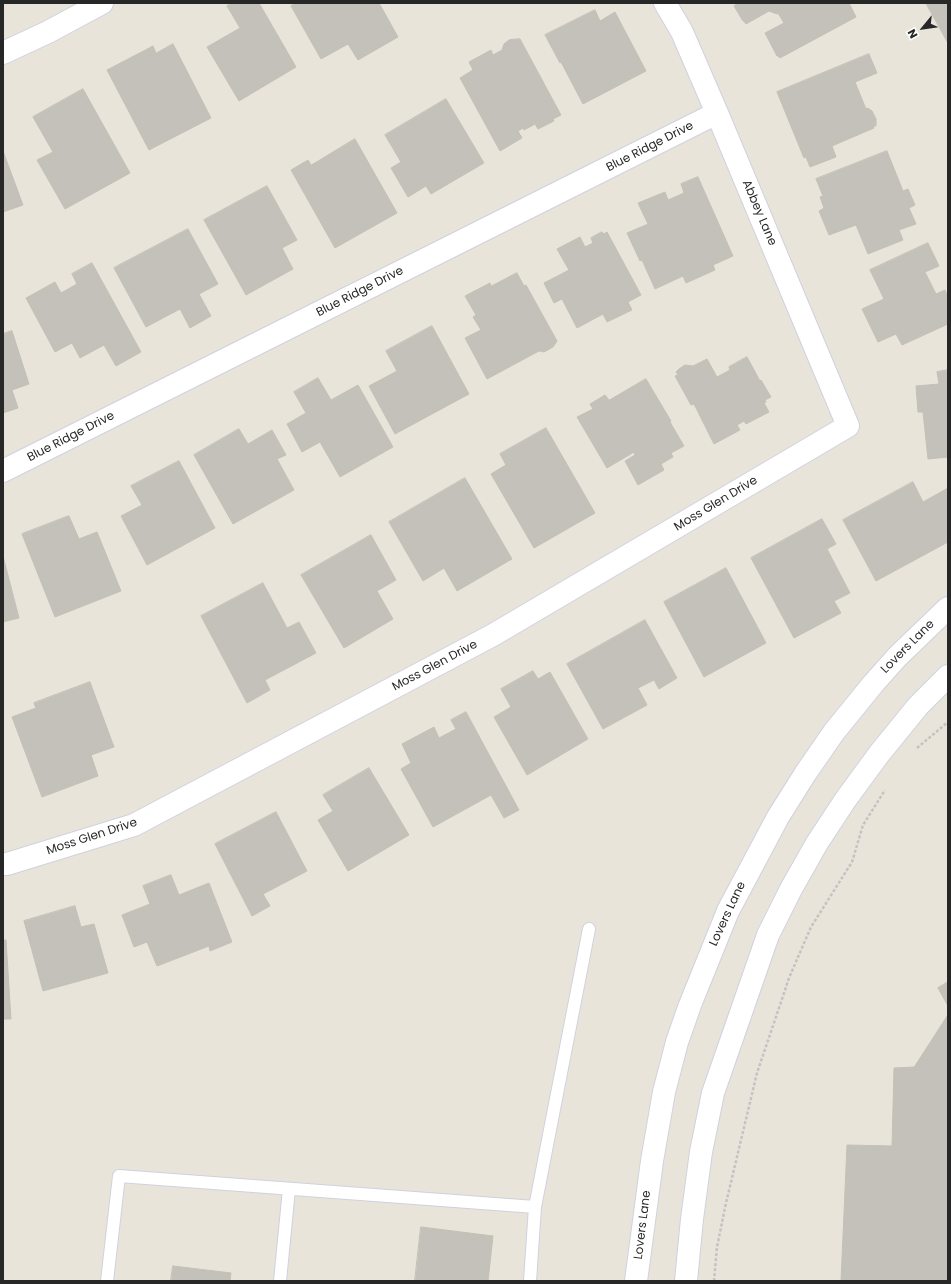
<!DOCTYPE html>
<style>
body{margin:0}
#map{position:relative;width:951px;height:1284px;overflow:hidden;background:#e9e4da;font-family:Poppins,sans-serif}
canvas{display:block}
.frame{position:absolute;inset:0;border:4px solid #272727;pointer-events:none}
.north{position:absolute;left:903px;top:8px;width:40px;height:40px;-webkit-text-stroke:3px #fff;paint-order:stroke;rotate:241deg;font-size:11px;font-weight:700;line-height:16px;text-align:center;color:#272727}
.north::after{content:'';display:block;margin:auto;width:14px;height:18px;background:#272727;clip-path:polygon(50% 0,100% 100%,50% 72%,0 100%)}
</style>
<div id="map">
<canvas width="951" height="1284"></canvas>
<div class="frame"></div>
<div class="north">N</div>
</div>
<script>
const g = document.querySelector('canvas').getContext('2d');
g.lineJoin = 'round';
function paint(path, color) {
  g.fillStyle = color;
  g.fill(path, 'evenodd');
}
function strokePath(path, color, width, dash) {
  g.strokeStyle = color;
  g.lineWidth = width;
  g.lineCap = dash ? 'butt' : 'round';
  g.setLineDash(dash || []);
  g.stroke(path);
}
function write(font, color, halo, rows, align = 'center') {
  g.font = font + ' Poppins,sans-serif';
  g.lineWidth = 3;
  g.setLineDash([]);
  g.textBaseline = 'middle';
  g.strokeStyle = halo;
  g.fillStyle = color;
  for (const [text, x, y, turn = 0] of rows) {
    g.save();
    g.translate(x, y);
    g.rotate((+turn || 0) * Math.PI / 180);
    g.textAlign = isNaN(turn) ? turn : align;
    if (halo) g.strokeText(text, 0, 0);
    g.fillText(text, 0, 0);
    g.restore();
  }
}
const building = new Path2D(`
 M232,3H259L296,67L239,101L207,47L240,28L227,6Z
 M296,3H379L398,37L358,60L348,44L321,59L291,6Z
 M734,3H849L856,17L780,58L778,56H777L765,33L784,23L778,13L777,14L769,11L746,24L744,21H743L734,6L736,5Z
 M926,3H948V43Z
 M595,10L600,21L615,12L646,71L583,104L561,62L560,63L545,35Z
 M520,39L561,115L553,119L554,121L538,129L535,124L524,130L523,128L518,131L522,138L500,151L460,78L473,70L469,62L491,50L493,55L502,50L504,44L509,40Z
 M173,44L211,118L149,150L107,70L153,46L156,53Z
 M869,54L877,73L855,82L866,109L868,108L872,111L876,119V126H873L874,128L832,146L836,157L810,167L806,157L804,158L777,92Z
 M83,89L130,173L65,209L37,160L53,152L33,117Z
 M446,99L484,163L431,194L426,186L408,197L391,168L401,162L385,135Z
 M355,139L397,213L335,248L291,170L308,160L311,165Z
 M3,151L23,205L3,212Z
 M887,151L903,191L908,189L915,205L909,208L916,224L899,230L903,240L868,254L856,225L829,235L819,211L824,208L820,197L823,196L816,179Z
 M698,177L733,256L713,265L715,270L686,283L683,276L655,289L642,260L640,261L627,233L648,224L638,203L665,192L668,200L684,193L681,184Z
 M267,186L297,240L282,248L293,269L246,295L204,220Z
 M188,229L218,284L199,294L211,316L190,328L180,309L146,327L114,268Z
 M602,232L604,234L607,232L641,295L628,302L632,310L607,322L603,314L577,328L562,299L554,303L544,283L569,270L557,249L580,237L585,247L593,243L591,238Z
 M928,243L939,266L925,272L936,294L945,290L948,297V324L902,345L896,334L878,342L862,309L884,299L870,270Z
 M92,263L141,352L116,366L104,345L80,358L72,343L55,352L26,298L55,282L61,293L77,284L72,274Z
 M517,273L524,286L526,285L557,341L553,347L544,352L539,351L487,379L465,338L481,330L473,317L476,315L465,296L490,283L491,286Z
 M432,326L469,394L395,434L369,386L397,371L386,351Z
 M12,331L29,384L12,390L18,408L3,413V334Z
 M747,357L760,381L761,380L771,397L765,400L766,402L764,403L769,412L746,424L744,421L737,425L740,430L714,444L694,404L691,405L675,376L678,375L676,372L679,369L685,365L693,366L707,359L717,377L730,370L729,367Z
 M948,370V457L928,459L923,412H918L916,386L939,384L937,372Z
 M318,378L331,400L358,385L393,447L340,477L320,442L302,452L287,424L306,413L294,392Z
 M646,379L671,421L670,422L684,446L671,453L673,457L661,464L664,470L638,485L625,461L635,455L634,452L607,468L577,417L593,409L590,404L605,395L609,400Z
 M546,428L595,513L534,548L491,474L506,465L500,454Z
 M239,429L248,444L272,430L286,455L277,459L294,490L233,524L194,455Z
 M179,461L215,528L147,565L121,516L142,505L131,486Z
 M465,478L512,559L457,591L444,568L423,581L389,522Z
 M913,482L923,502L948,488V542L876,581L843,520Z
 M69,516L79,539L97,532L121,591L55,617L22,534Z
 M822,519L836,544L827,549L850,593L834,601L841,613L794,638L751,558Z
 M371,535L396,580L377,591L393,619L344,648L301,575Z
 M3,556L19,618L3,622Z
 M726,568L766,643L704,677L664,602Z
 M263,583L287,628L299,622L316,653L265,680L270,690L247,703L201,616Z
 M645,620L677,678L659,689L654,680L638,688L647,705L603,729L567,664Z
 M533,671L538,679L550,672L588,739L527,775L494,717L511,707L501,689Z
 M90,682L114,747L91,755L98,776L42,797L12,717L36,708L34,703Z
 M466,712L519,810L504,818L491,795L433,827L401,769L411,763L402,744L434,727L439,738L456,729L451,720Z
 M369,768L409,835L348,871L318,820L333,811L323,795Z
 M276,812L307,871L263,894L270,906L252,916L215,844Z
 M171,875L179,895L209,883L232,942L210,951L209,946L157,966L147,942L134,947L122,915L150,904L143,886Z
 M75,906L81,927L94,924L108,973L43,991L24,921Z
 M3,940H6L11,1019H3Z
 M948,982V1006L938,988Z
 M948,1015V1281H841L847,1145L892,1146L894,1068L914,1067Z
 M421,1227L493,1236L488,1281H415Z
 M173,1266L231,1273L230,1281H171Z`);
const path = new Path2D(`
 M917,748L948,722
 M714,1281L717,1247L726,1203L757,1073L780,1005L789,978L811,927L852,862L863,825L885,790`);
const service = new Path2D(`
 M535,1207L589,929
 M107,1281L119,1176L535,1207L530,1281
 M280,1281L289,1189`);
const minor = new Path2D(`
 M3,53L48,32L102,3
 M3,471L717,113
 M3,864H7L134,825L493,635L848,426L717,113L682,32L665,3`);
const tertiary = new Path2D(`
 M636,1281L652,1161L664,1092L677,1042L690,1005L728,911L778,817L805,774L834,732L873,684L897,657L948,608
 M686,1281L692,1219L701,1152L713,1093L768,935L791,889L817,843L846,799L879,754L918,706L948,676`);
const streetNames = [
 ["Blue Ridge Drive",650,147,-27],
 ["Abbey Lane",759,213,67],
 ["Blue Ridge Drive",360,292,-27],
 ["Blue Ridge Drive",71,437,-27],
 ["Moss Glen Drive",716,504,-31],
 ["Lovers Lane",908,647,-45],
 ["Moss Glen Drive",435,666,-28],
 ["Moss Glen Drive",92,837,-18],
 ["Lovers Lane",728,914,-65],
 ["Lovers Lane",643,1225,-83]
];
paint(building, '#c4c1ba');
strokePath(building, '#c3c0b4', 1);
strokePath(service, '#d0d1df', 14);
strokePath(minor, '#d0d1df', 24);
strokePath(tertiary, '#d0d1df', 24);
strokePath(path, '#c3c3c3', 2.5, [3, 2]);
strokePath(service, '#fff', 12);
strokePath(minor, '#fff', 22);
strokePath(tertiary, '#fff', 22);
write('12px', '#272727', '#fff', streetNames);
</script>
